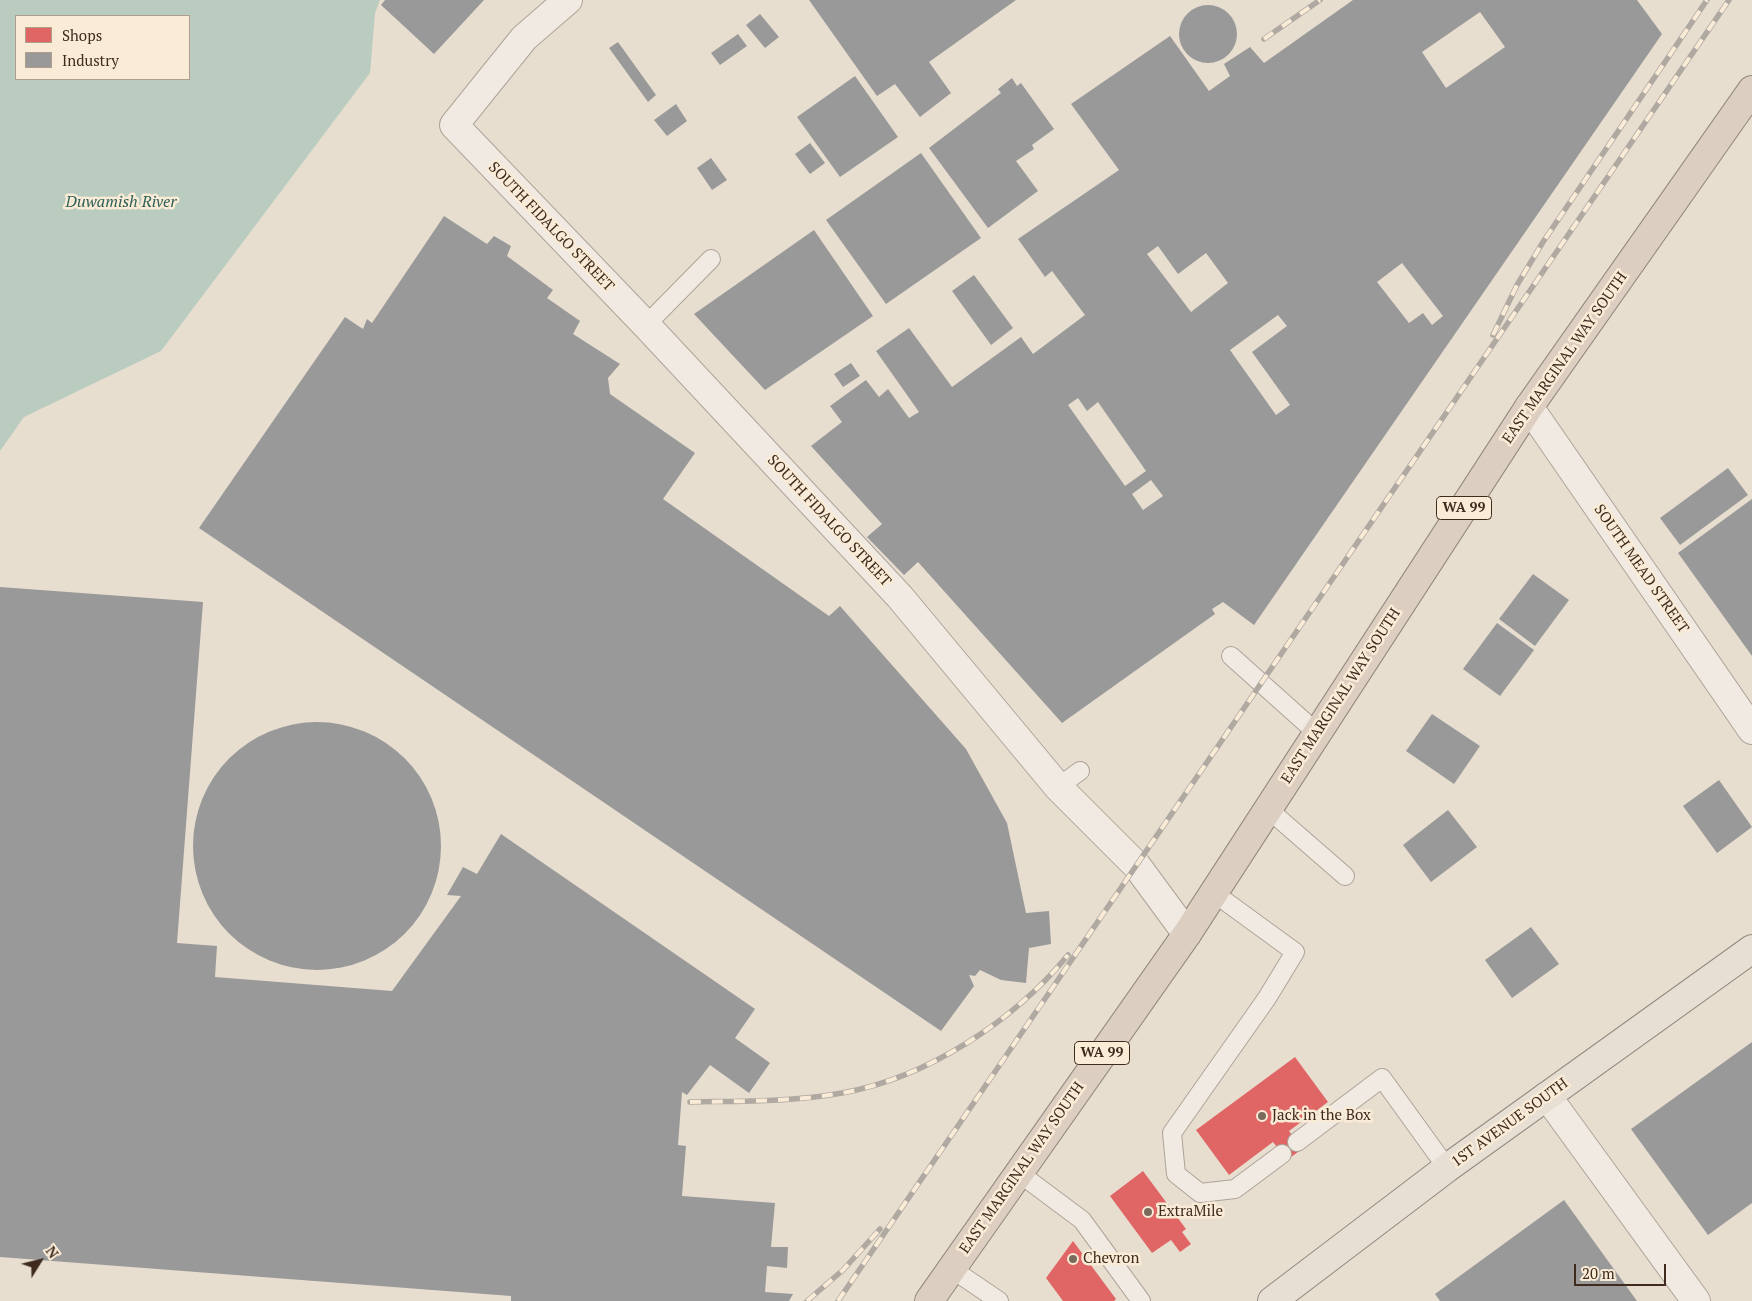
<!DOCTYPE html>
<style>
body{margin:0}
#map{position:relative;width:1752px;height:1301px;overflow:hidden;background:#e8ded0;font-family:"PT Serif",serif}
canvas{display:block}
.legend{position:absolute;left:15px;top:15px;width:175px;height:65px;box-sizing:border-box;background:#f9ebd6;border:1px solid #ae9e8c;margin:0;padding:6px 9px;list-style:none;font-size:15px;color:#3e2b1e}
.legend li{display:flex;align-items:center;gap:10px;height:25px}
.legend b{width:25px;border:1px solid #ae9e8c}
.north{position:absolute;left:15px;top:1236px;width:50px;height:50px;-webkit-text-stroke:4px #f9ebd6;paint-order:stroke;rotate:54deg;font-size:14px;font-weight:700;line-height:20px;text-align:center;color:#3e2b1e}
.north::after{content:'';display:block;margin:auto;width:18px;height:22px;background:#3e2b1e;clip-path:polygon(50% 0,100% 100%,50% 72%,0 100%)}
.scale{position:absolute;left:1574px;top:1264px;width:92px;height:22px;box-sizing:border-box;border:2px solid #3e2b1e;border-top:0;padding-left:6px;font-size:15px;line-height:18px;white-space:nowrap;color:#3e2b1e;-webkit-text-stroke:4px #f9ebd6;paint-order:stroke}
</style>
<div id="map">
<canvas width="1752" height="1301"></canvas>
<ul class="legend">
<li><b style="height:14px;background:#e06666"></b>Shops</li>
<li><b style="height:14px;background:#999"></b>Industry</li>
</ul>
<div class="north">N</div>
<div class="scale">20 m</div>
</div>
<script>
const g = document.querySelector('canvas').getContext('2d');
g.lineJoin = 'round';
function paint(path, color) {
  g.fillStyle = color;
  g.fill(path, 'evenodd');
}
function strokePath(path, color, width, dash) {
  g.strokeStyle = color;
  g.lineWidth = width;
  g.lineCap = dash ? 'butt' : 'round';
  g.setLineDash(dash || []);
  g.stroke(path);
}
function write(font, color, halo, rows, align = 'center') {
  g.font = font + ' "PT Serif",serif';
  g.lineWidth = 5;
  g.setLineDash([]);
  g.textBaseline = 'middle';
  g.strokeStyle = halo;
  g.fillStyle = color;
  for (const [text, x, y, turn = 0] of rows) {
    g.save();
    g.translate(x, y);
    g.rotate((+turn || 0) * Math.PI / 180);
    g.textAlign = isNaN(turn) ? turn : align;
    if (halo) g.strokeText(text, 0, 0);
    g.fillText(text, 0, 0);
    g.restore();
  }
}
const water = new Path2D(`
 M0,0H380L375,13L370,73L161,351L24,417L0,451ZM16,16H189V79H16Z`);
const shops = new Path2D(`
 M1295,1057L1328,1102L1289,1131L1302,1149L1287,1160L1273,1142L1229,1175L1196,1130Z
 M1143,1171L1186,1229L1182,1232L1191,1244L1180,1252L1171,1240L1152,1253L1110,1196Z
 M1073,1241L1116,1299L1114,1301H1063L1046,1278Z`);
const industry = new Path2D(`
 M385,0H484L434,54L381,5Z
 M809,0H1016L929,62L951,93L920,117L895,84L877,96Z
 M1353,0H1637L1662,34L1254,625L1223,602L1212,609L1215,614L1062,723L918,562L904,575L867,537L882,524L811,446L842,422L830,406L866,380L879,397L888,389L909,418L919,412L876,351L909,328L952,387L1021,337L1033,354L1085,315L1052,271L1045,277L1018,239L1119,170L1071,104L1170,36L1209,91L1230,76L1224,64L1250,47L1264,63ZM1480,12L1505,47L1446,88L1422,52ZM1158,246L1178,274L1206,253L1228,283L1191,312L1147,254ZM1402,263L1443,316L1432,325L1423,313L1409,323L1377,282ZM1278,315L1287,326L1252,352L1290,405L1276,415L1230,350ZM1078,398L1087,411L1098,402L1146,471L1125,486L1068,405ZM1151,480L1163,496L1143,510L1132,494Z
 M1179 34a29 29 0 1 1 58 0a29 29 0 1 1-58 0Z
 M760,14L779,37L765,48L746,25Z
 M738,34L747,46L720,65L711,53Z
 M618,42L656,95L648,102L609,48Z
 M855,76L898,137L840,177L797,117Z
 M1012,78L1017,86L1021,83L1054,129L1032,145L1034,149L1016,161L1038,191L988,228L929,148L1001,93L998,89Z
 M676,104L687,121L667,136L654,120Z
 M810,143L825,163L810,174L795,154Z
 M921,153L981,238L886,304L826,220Z
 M711,158L727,180L712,190L697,168Z
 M444,216L487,244L494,236L511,246L507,256L553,290L547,298L580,321L573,334L620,364L608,378L610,394L695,453L663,499L829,616L840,606L966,749L1007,823L1026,913L1049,911L1051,944L1029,948L1026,983L1001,980L980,970L975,976L969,975L974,986L941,1031L199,528L345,317L363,329L367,319L372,323Z
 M814,230L873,316L765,390L694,314Z
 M974,275L1013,328L991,345L952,291Z
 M851,363L860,376L843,387L834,374Z
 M1728,468L1748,495L1680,545L1660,518Z
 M1752,499V656L1678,553Z
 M1533,574L1569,600L1535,646L1499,619Z
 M0,587L203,602L177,943L217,946L215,977L392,991L461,896L447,895L463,867L477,874L501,834L755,1009L735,1038L770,1063L749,1093L710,1065L687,1095L682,1092L678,1145L686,1146L682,1196L775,1203L771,1247H788L787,1268L767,1266L765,1292L793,1294L789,1301H511V1296L0,1257Z
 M1497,623L1534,650L1500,696L1463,669Z
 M1432,714L1480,746L1454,784L1406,751Z
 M193 846a124 124 0 1 1 248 0a124 124 0 1 1-248 0Z
 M1719,780L1752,827L1717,853L1683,806Z
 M1448,810L1477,847L1431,882L1403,845Z
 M1531,927L1559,964L1512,998L1485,960Z
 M1752,1042V1203L1708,1235L1631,1129Z
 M1564,1200L1637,1301H1440L1435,1294Z`);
const lane = new Path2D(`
 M646,325L711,259
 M1231,656L1317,733
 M1058,787L1080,771
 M1268,809L1345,876
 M1214,893L1295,952L1267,998L1172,1133L1176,1174L1200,1193L1235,1189L1282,1154
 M1297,1142L1382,1078L1447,1168
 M1019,1173L1082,1220L1141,1301
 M952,1269L999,1301`);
const street = new Path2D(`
 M568,0L524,38L454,125L646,325L900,597L1058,787L1137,866L1187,934
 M1529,407L1752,730
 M1547,1096L1696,1301`);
const primary = new Path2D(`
 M1272,1301L1447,1168L1752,949`);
const highway = new Path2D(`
 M929,1301L1187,934L1529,407L1752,90`);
const rail = new Path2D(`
 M1264,39L1320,0
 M1493,335L1517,285L1543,242L1707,0
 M690,1102C740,1101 792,1102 842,1093C927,1078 1014,1021 1068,955
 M807,1301L843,1270L880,1229
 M838,1301L1729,0`);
const markers = [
 [1262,1116,5,"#7a6a5c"],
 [1148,1212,5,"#7a6a5c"],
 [1073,1259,5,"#7a6a5c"]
];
const shields = [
 [1464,508,55],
 [1102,1053,55]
];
const shieldNames = [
 ["WA 99",1464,508],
 ["WA 99",1102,1053]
];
const streetNames = [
 ["SOUTH FIDALGO STREET",551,227,46],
 ["EAST MARGINAL WAY SOUTH",1565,358,-55],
 ["SOUTH FIDALGO STREET",829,521,47],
 ["SOUTH MEAD STREET",1641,569,55],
 ["EAST MARGINAL WAY SOUTH",1341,696,-57],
 ["1ST AVENUE SOUTH",1510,1123,-36],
 ["EAST MARGINAL WAY SOUTH",1022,1168,-55]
];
const poiNames = [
 ["Jack in the Box",1272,1116],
 ["ExtraMile",1158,1212],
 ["Chevron",1083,1259]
];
const waterNames = [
 ["Duwamish River",121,202]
];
paint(water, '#baccc0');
paint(shops, '#e06666');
paint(industry, '#999');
strokePath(lane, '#aea398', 20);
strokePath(street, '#aea398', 30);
strokePath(primary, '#93897f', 30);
strokePath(highway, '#93897f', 30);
strokePath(lane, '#f0eae2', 18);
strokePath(street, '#f0eae2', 28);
strokePath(primary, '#e7dfd3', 28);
strokePath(highway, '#dccec0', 28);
strokePath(rail, '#afa9a2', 5.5);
strokePath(rail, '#f9ebd6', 4, [11]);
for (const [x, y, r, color] of markers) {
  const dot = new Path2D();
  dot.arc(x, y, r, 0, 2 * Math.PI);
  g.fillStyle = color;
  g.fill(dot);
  strokePath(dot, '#f9ebd6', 2);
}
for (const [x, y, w] of shields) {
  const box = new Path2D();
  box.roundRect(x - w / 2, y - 11.5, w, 23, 4);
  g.fillStyle = '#f9ebd6';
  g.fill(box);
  strokePath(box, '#3e2b1e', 1);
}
write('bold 14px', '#3e2b1e', null, shieldNames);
write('15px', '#3e2b1e', '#f9ebd6', streetNames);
write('15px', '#3e2b1e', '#f9ebd6', poiNames, 'left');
write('italic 16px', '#2c5f57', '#f9ebd6', waterNames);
</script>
